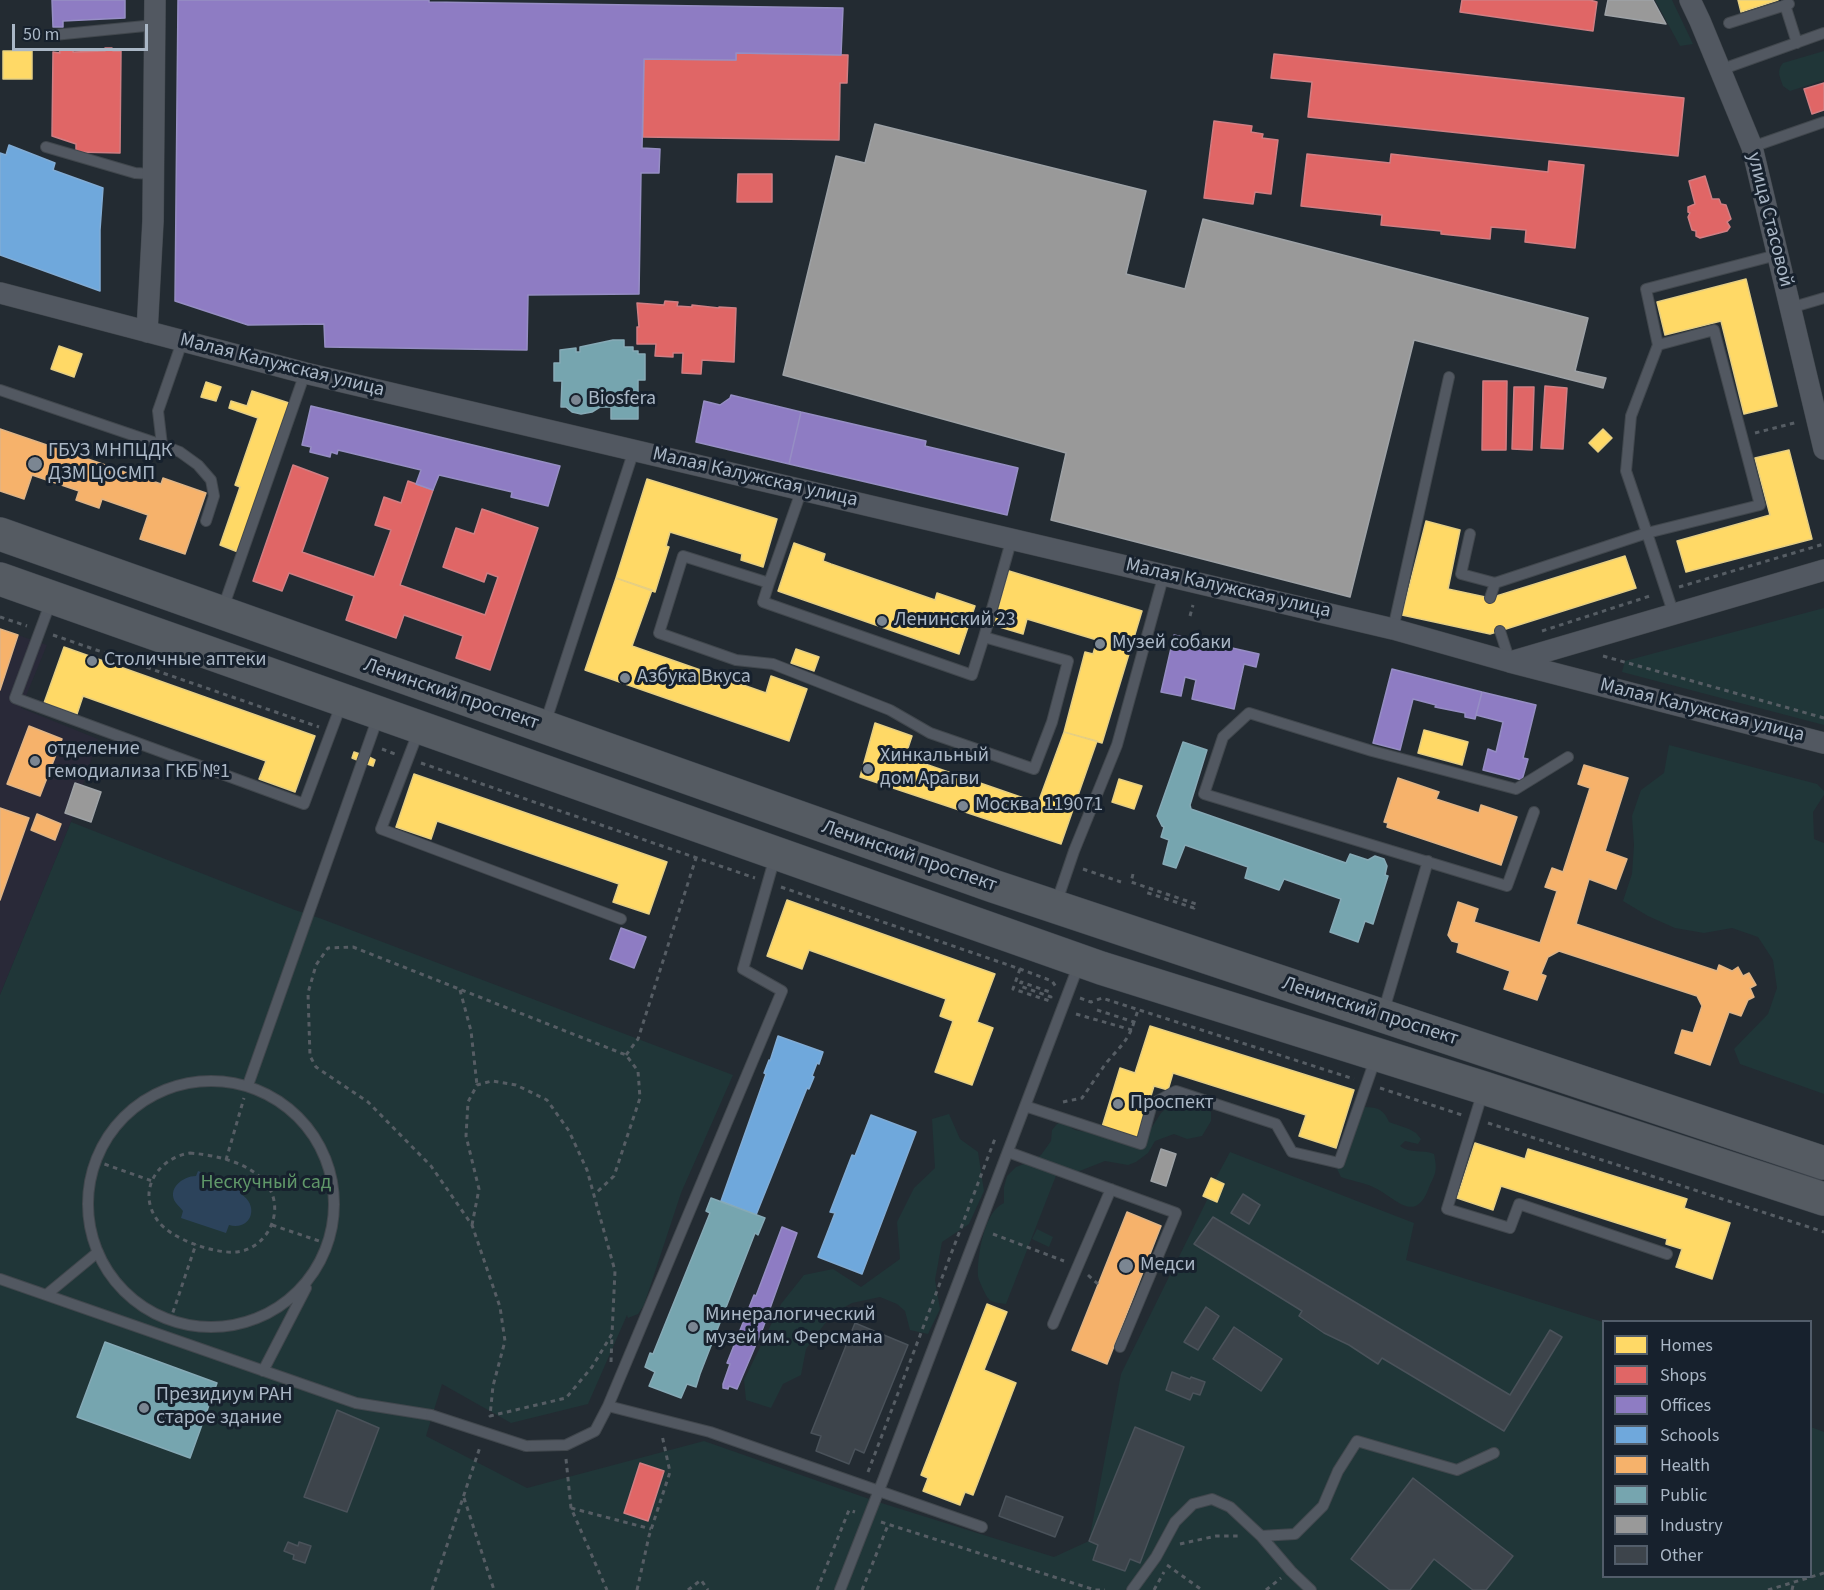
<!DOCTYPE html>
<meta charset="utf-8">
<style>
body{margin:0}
#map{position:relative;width:1824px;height:1590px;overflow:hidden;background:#232b32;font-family:"Source Sans 3",sans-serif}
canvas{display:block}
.legend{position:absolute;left:1602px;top:1320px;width:210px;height:258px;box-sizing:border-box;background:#17212d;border:2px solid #525d6a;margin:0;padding:8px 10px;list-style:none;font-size:18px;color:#aab7c6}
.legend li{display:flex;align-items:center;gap:12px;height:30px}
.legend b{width:30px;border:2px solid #525d6a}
.scale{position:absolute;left:12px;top:24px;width:136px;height:27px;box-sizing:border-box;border:3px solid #aab7c6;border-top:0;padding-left:8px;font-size:18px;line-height:21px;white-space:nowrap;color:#aab7c6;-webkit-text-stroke:4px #17212d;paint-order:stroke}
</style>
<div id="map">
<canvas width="1824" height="1590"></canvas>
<ul class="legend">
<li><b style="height:16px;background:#ffd966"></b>Homes</li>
<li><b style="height:16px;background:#e06666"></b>Shops</li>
<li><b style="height:16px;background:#8e7cc3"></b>Offices</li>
<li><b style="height:16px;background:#6fa8dc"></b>Schools</li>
<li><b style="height:16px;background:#f6b26b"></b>Health</li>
<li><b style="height:16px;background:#76a5af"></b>Public</li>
<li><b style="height:16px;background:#999"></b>Industry</li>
<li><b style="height:16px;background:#3d444b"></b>Other</li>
</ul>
<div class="scale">50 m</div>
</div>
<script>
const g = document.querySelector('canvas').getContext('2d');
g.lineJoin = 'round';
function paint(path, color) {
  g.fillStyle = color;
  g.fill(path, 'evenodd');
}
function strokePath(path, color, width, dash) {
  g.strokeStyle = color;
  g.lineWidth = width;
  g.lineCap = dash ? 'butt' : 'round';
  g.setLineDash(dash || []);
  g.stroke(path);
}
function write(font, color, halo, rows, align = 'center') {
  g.font = font + ' "Source Sans 3",sans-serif';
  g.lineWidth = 6;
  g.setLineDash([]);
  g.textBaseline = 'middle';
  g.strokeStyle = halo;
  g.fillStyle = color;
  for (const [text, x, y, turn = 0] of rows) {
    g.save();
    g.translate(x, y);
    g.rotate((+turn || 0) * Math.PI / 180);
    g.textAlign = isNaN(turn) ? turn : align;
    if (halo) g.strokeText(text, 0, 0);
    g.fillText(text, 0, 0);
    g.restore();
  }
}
const medical = new Path2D(`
 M0,629L47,645L21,708L98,739L71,822L0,995Z`);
const green = new Path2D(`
 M1655,0H1672L1693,44L1680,46Z
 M1824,51V80L1790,91L1783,86C1780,77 1776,71 1783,63Z
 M1824,608V725L1622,672L1625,661Z
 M1669,745L1817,784L1824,791V795L1813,812L1814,839L1824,843V1094L1740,1064L1734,1049L1768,1014L1777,988L1773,960L1758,937L1732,928L1704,933L1675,928L1648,916L1623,901L1632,874L1634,845L1632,816L1641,790L1664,773Z
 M71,822L295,910L322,919L733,1075L681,1193L644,1305L638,1314L628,1318L627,1315L588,1404L511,1423L442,1384L426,1436L527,1488L704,1441L875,1501L1054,1557L1089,1541L1121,1374L1208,1198L1217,1202L1224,1184L1215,1180L1230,1152L1414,1223L1406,1260L1603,1322L1604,1576H1810L1811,1427L1824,1432V1590H0V995Z
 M1177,1098C1190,1098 1202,1105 1211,1112V1121L1202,1136L1187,1139L1174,1134L1155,1141L1148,1153L1136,1162L1128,1165L1105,1161L1077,1172L1057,1173L1006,1304C1000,1303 991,1303 988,1298C986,1296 978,1279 978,1276C977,1257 984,1211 1004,1203V1187L1007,1176L1016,1167L1032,1161L1041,1155L1051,1141L1052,1130L1057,1124L1062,1122L1075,1130L1086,1132L1115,1141L1132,1137L1152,1127L1161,1113Z
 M1365,1107C1378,1107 1384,1110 1389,1122L1409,1129L1416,1133L1421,1139L1418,1144L1405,1141L1400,1146C1410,1154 1423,1149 1434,1154C1438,1173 1435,1173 1428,1190C1414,1225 1394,1196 1373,1187C1363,1182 1351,1181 1341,1177L1337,1169L1339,1161Z
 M949,1114L960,1139L978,1152L984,1191L969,1224L942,1242L935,1280L940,1309L928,1334L910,1330L905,1311L897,1304L880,1297L852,1303L832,1314L806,1349L801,1375L783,1384L771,1408L746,1400L744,1380L781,1304L804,1275L833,1269L861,1287L900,1259L897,1222L914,1188L935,1168L932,1119Z
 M1037,1229L1053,1237L1049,1247L1032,1239Z`);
const water = new Path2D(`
 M198,1171L243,1188L241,1194C260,1206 251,1231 229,1225L226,1233L181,1218L183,1211C181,1208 178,1206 176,1203C166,1189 183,1176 196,1176Z`);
const homes = new Path2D(`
 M1738,0H1778L1741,12Z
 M3,51H32V79H3Z
 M1746,279L1777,406L1744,414L1721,321L1665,335L1657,302Z
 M59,346L82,354L74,377L51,369Z
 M206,382L221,387L216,401L201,397Z
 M252,391L289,403L238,552L220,545L240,487L235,485L258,418L229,408L231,401L247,406Z
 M1603,429L1612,438L1598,452L1589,443Z
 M1789,450L1812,539L1686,572L1677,541L1770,515L1755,458Z
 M647,479L777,519L763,567L741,560L742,554L670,532L666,546L669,547L655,592L616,578Z
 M1426,521L1460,530L1448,589L1490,598L1625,556L1636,588L1490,634L1402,615Z
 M794,543L825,554L823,561L831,564L935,600L937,593L975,606L959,654L778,591Z
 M1009,571L1142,611L1102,743L1064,732L1085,652L1093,654L1097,640L1027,619L1023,634L993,625Z
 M616,578L652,590L632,646L766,693L771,676L807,689L789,741L585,670Z
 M64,647L315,736L295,792L259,779L266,761L83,696L77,714L44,703Z
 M796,649L819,657L814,671L791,663Z
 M875,723L912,736L905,757L1038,803L1064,732L1097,741L1061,844L860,777Z
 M1424,730L1468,742L1462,765L1418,753Z
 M354,752L360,754L357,760L352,758Z
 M369,757L375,760L373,766L367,764Z
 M414,774L667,862L649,914L613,902L619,884L437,821L431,839L396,827Z
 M1119,779L1142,786L1134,809L1112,802Z
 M787,900L995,974L977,1022L993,1028L972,1085L935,1072L953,1021L940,1016L946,999L809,950L802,969L767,956Z
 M1150,1026L1354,1090L1336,1148L1299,1136L1306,1115L1173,1073L1168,1090L1154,1086L1138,1138L1102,1127L1120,1068L1135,1073Z
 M1475,1143L1525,1159L1528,1149L1687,1199L1684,1208L1730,1223L1712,1279L1676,1267L1682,1249L1666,1244L1667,1239L1501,1186L1493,1210L1457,1198Z
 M1211,1178L1224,1184L1217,1202L1203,1196Z
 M987,1304L1007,1312L984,1370L1016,1383L973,1495L965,1492L960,1505L923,1491L928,1478L921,1475Z`);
const shops = new Path2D(`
 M1462,0H1590L1597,2L1593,31L1460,12Z
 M105,48H112L113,51H121L120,153L76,152V144L52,136L53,52L60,53L59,49H73V52L105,51Z
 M736,53L848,55L847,83H840L839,140L643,137L644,59L736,60Z
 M1274,54L1684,98L1678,156L1308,117L1312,82L1271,78Z
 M1824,83V110L1812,114L1804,89Z
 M1214,121L1252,126L1251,132L1263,134L1262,138L1278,140L1271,194L1255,192L1253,204L1204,198Z
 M1307,154L1390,163L1391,154L1548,172L1549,161L1584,165L1575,248L1525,242L1526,230L1491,227L1490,239L1441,234V231L1381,225L1382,215L1301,206Z
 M738,174H772V202H737Z
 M1705,176L1712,199H1719L1721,204L1726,205L1731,219L1727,222L1730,227L1727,231L1700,238L1696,236V231L1692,230L1688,217L1690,213L1688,212V207L1695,204L1689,181Z
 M665,301L678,302L677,306L692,307V305L719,308V307L736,308L734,362L702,360L701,374L682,373L683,353H673V357L655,356L656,344H637V327H639L637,303L664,305Z
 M1483,381H1507L1506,450H1482Z
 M1545,386L1567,388L1563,449L1541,448Z
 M1514,387H1534L1532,450L1512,449Z
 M293,465L328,478L302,552L374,577L391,530L375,525L384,497L401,503L408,481L433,490L400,585L485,615L498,577L487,573L484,582L443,567L456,528L474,534L482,509L538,528L490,670L456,658L463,636L404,615L396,638L346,620L354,596L289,573L282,591L253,581Z
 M640,1463L664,1471L648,1521L624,1513Z`);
const offices = new Path2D(`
 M52,0H125V18L63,21V27H53Z
 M178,0H429V2L843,8L841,55L736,53V60L644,59L642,148L660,149L659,173H641L639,294L528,295L527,350L325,347L324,324L248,325L175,301Z
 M731,395L801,412L789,464L696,442L704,401L720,405L730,398Z
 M311,406L560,466L548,506L511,497L512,492L439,475L433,490L416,484L421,470L338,450L337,454L331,452L330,457L310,452L311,447L302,445Z
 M801,412L926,441L925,446L1018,468L1007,515L789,464Z
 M1174,635L1259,654L1256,667L1244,664L1234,709L1192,699L1196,680L1185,677L1181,696L1161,692Z
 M1392,669L1482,692L1475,719L1465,717V713L1435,707L1436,705L1413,699L1400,750L1373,743Z
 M1482,692L1536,705L1523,758L1528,759L1522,780L1483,770L1488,749L1496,752L1503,722L1476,715Z
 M621,928L646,937L634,968L610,959Z
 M782,1227L797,1233L763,1328L737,1389L729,1386L728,1389L723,1388V1384L730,1364L727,1363L754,1295L756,1296Z`);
const schools = new Path2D(`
 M9,145L55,163L53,170L103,188L100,230V291L0,255V153L6,155Z
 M778,1036L823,1052L819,1064L817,1063L812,1076L814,1077L809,1089L807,1088L756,1215L721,1201L766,1074L764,1073L769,1060L770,1061Z
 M871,1115L916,1132L862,1274L818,1257L835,1213L830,1212L852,1155L855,1156Z`);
const health = new Path2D(`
 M0,429L161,484L163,478L206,493L185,554L140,539L148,515L102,499L99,508L76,500L79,491L32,475L24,499L0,491Z
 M0,629L18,635L0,690Z
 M29,726L62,739L40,796L7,784Z
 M1584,765L1628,778L1605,851L1627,859L1616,889L1589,879L1576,924L1717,971L1719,965L1732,971L1738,967L1743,976L1749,973L1756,985L1750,988L1754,997L1748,1000L1741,1016L1729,1012L1710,1065L1675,1053L1682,1030L1693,1033L1702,1006L1697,996L1559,951L1548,957L1541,974L1546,976L1537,1000L1504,989L1510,971L1457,952L1459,943L1452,941L1448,935L1458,902L1478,909L1474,922L1540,943L1557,891L1545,887L1552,868L1563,872L1590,788L1578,784Z
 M1398,778L1439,792L1436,799L1479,813L1481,805L1517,817L1501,865L1387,827L1388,823L1384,822Z
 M0,808L29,818L0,900Z
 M37,814L61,824L55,840L31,830Z
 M1127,1212L1161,1226L1107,1364L1072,1350Z`);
const public = new Path2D(`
 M613,340H624V347H633V351H638V354H645V380H638V419H611V407H600L592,412L581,414L572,412L566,407H561L562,381H554V363H560V350L576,348V352H580V347Z
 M1183,742L1207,750L1190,805L1191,809L1346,863L1350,854L1368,860L1375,856L1384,859L1387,866L1385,875L1388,876L1373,924L1365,921L1358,942L1330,932L1341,899L1284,879L1279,890L1245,878L1248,867L1185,845L1176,868L1163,864L1169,840L1161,837L1164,827L1162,826L1157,816Z
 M711,1198L765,1218L758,1235L755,1233L700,1374L696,1387L687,1384L681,1398L649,1386L655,1372L645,1367L650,1353L653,1354L710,1213L706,1211Z
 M105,1342L217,1383L190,1458L77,1417Z`);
const industry = new Path2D(`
 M1608,0H1653L1666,24L1605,15Z
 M875,124L1146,191L1126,274L1185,289L1203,219L1588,318L1575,371L1606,378L1603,388L1414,340L1350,597L1051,520L1066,453L783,375L836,156L865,163Z
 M75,783L101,792L91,822L65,813Z
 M1161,1149L1176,1154L1166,1186L1151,1181Z`);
const building = new Path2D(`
 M1243,1194L1260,1205L1249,1224L1231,1213Z
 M1213,1217L1510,1395L1550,1330L1562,1337L1504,1431L1382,1358L1378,1364L1349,1345L1324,1333L1299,1316L1302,1311L1194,1244Z
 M1206,1307L1219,1316L1198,1350L1184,1342Z
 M855,1323L908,1345L864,1453L855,1449L849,1464L816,1451L821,1436L811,1433Z
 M1234,1327L1282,1359L1261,1391L1213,1359Z
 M1172,1372L1190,1379L1191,1377L1205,1382L1200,1395L1193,1393L1190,1400L1166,1390Z
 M337,1410L379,1428L347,1512L304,1497Z
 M1135,1427L1184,1447L1140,1563L1130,1559L1125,1571L1093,1560L1098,1545L1089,1541Z
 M1413,1478L1513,1556L1486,1590H1473L1434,1559L1410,1590H1390L1351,1559Z
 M1006,1496L1063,1517L1055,1537L999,1516Z
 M288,1542L298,1546L299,1542L311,1546L305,1563L293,1559L294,1555L284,1551Z`);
const path = new Path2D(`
 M1755,433L1798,422
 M1679,587L1824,544
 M1190,616L1193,605
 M0,617L27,626
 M1542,631L1653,595
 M53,635L319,727
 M1603,656L1824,718
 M382,749L395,754
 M421,763L755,878
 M1083,869L1121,882
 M1133,874L1131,882L1196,904L1194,908L1145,892
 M781,887L1020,969L1052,981L1056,987
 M1020,969L1013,989L1050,1001L1051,997L1020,986L1021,982L1050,992
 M460,990L471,1031L477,1085
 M1080,998L1091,1002L1102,998L1354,1079
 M1097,1010L1134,1022L1138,1010
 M1076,1014L1132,1030
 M626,1055L638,1039L696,858
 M1380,1088L1462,1115
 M1063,1102L1082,1098C1090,1087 1098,1074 1107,1062C1118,1049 1129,1040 1134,1022
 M1488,1123L1824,1232
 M190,1153C215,1155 248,1162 265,1182C287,1208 269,1248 237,1252C214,1254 171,1239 158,1221C136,1192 157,1158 190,1153Z
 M226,1160L244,1098
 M96,1161L152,1181
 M272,1225L328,1244
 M472,1225L479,1189L466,1136L468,1102L477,1085L492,1081L516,1085L547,1100L569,1131L587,1170L615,1271L612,1334L592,1367L566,1398L490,1416L493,1386L505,1341L500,1307L472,1225L431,1166L368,1102L316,1067L310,1056L308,993L316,965L328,948L353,947L626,1055L638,1071L640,1098L614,1176L595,1194
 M993,1234L1064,1261
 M1088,1275L1098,1284
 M170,1321L196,1244
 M611,1362L612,1335
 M566,1459L571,1508L607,1590
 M868,1472L996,1136
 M464,1498L494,1590
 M571,1508L651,1529
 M881,1522L1095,1590H1105
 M1180,1544L1216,1536H1241
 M1167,1565L1202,1590
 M432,1590L480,1447
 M637,1590L649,1536L670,1472L662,1435
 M688,1590L701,1580L708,1590
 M817,1590L849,1510L855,1512
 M862,1590L888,1525
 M1154,1590L1164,1572
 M1266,1590L1281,1578
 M1768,1590L1824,1573
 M1792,1590L1794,1581`);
const service = new Path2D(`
 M1785,5L1797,43
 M1729,23L1789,4
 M54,35L155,25
 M1720,70L1824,33
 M46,147L135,173L153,174
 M1752,147L1824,122
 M1790,308L1824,298
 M182,342L158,411L162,445L180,452L198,465L211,480L214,496L206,521
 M1658,345L1714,330L1760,505L1647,533L1674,615
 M0,390L162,445
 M802,489L769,583L683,556L659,633L736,660L773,664L890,710L930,733L1034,769L1052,722L1068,661L984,637L1012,538
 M1470,534L1461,574L1495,583L1647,533L1626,471L1631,416L1658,345L1646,289L1769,257L1776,250
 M769,583L763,602L972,675L984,637
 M1490,598L1495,583
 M51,601L15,698L304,804L341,705
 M223,608L305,373
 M1393,629L1449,377
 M1500,631L1510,662
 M545,724L634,450
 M419,730L381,829L621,919
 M1534,812L1507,886L1204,794L1223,737L1249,713L1372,751L1516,789L1568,757
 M1056,904L1074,851L1117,745L1164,574
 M1383,1013L1428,861
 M88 1204a123 123 0 1 1 246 0a123 123 0 1 1-246 0Z
 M248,1085L378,717
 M1483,1091L1447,1209L1510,1228L1519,1204L1667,1254
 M1025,1106L1141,1144L1152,1104L1176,1091L1276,1124L1292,1152L1339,1163L1376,1057
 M1008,1152L1176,1213L1120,1347
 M0,1279L356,1403L431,1415
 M46,1295L98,1252
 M1053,1324L1111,1189
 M263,1371L306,1288
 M608,1406L782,991L743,969L775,857
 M526,1446L566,1445L595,1431L608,1406L710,1432L982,1527
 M1261,1536L1295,1534L1323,1506L1338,1471L1357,1441L1457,1470L1494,1453
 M840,1590L883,1480L1079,964
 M1132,1590L1156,1557L1175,1522L1193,1504L1212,1499L1230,1507L1261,1536L1291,1571L1311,1590`);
const minor = new Path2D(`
 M1690,0L1700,21L1752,147L1824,449
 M0,293L305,373L1393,629L1510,662L1824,743
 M147,332L153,221L155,0
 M1510,662L1824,570`);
const primary = new Path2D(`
 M0,534L993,886L1824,1163
 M0,579L1101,968L1484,1088L1824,1199`);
const serviceBridge = new Path2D(`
 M431,1415L526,1446`);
const markers = [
 [576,400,6,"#7b8692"],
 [35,464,8,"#7b8692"],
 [882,621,6,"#7b8692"],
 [1100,644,6,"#7b8692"],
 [92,661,6,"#7b8692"],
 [625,678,6,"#7b8692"],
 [35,761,6,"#7b8692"],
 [868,769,6,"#7b8692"],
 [963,806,6,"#7b8692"],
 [1118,1104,6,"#7b8692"],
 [1126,1266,8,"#7b8692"],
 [693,1327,6,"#7b8692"],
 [144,1408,6,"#7b8692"]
];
const streetNames = [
 ["улица Стасовой",1769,220,76],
 ["Малая Калужская улица",282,366,14],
 ["Малая Калужская улица",755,478,13],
 ["Малая Калужская улица",1228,589,13],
 ["Ленинский проспект",451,695,19],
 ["Малая Калужская улица",1702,711,14],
 ["Ленинский проспект",909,857,19],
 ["Ленинский проспект",1370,1012,18]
];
const poiNames = [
 ["Biosfera",588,400],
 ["ГБУЗ МНПЦДК",48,452],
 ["ДЗМ ЦОСМП",48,475],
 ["Ленинский 23",894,621],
 ["Музей собаки",1112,644],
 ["Столичные аптеки",104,661],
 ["Азбука Вкуса",637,678],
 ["отделение",47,750],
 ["гемодиализа ГКБ №1",47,773],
 ["Хинкальный",880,757],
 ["дом Арагви",880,780],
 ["Москва 119071",975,806],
 ["Проспект",1130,1104],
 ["Медси",1140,1266],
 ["Минералогический",705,1316],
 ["музей им. Ферсмана",705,1339],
 ["Президиум РАН",156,1396],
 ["старое здание",156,1419]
];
const parkNames = [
 ["Нескучный сад",266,1184]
];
paint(medical, '#292938');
paint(green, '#203638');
paint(water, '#2c435b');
paint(homes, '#ffd966');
strokePath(homes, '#e6cf83', 1.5);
paint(shops, '#e06666');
strokePath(shops, '#d07e83', 1.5);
paint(offices, '#8e7cc3');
strokePath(offices, '#968ec4', 1.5);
paint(schools, '#6fa8dc');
strokePath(schools, '#81acd5', 1.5);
paint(health, '#f6b26b');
strokePath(health, '#dfb486', 1.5);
paint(public, '#76a5af');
strokePath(public, '#86aab6', 1.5);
paint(industry, '#999');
strokePath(industry, '#9ea2a6', 1.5);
paint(building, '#3d444b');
strokePath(building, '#4a525a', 1.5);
strokePath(service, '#41474d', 12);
strokePath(minor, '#41474d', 22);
strokePath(primary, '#40474f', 34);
strokePath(path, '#565d64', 3, [4.5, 4.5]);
strokePath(service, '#525861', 10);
strokePath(minor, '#525861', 21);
strokePath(primary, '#555b62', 33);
strokePath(serviceBridge, '#41474d', 12, []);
strokePath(serviceBridge, '#525861', 10);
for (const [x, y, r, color] of markers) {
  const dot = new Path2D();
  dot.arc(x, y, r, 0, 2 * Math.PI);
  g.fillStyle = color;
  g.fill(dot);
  strokePath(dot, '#17212d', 2);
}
write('20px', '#aab7c6', '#17212d', streetNames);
write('20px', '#aab7c6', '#17212d', poiNames, 'left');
write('20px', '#609869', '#17212d', parkNames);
</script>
